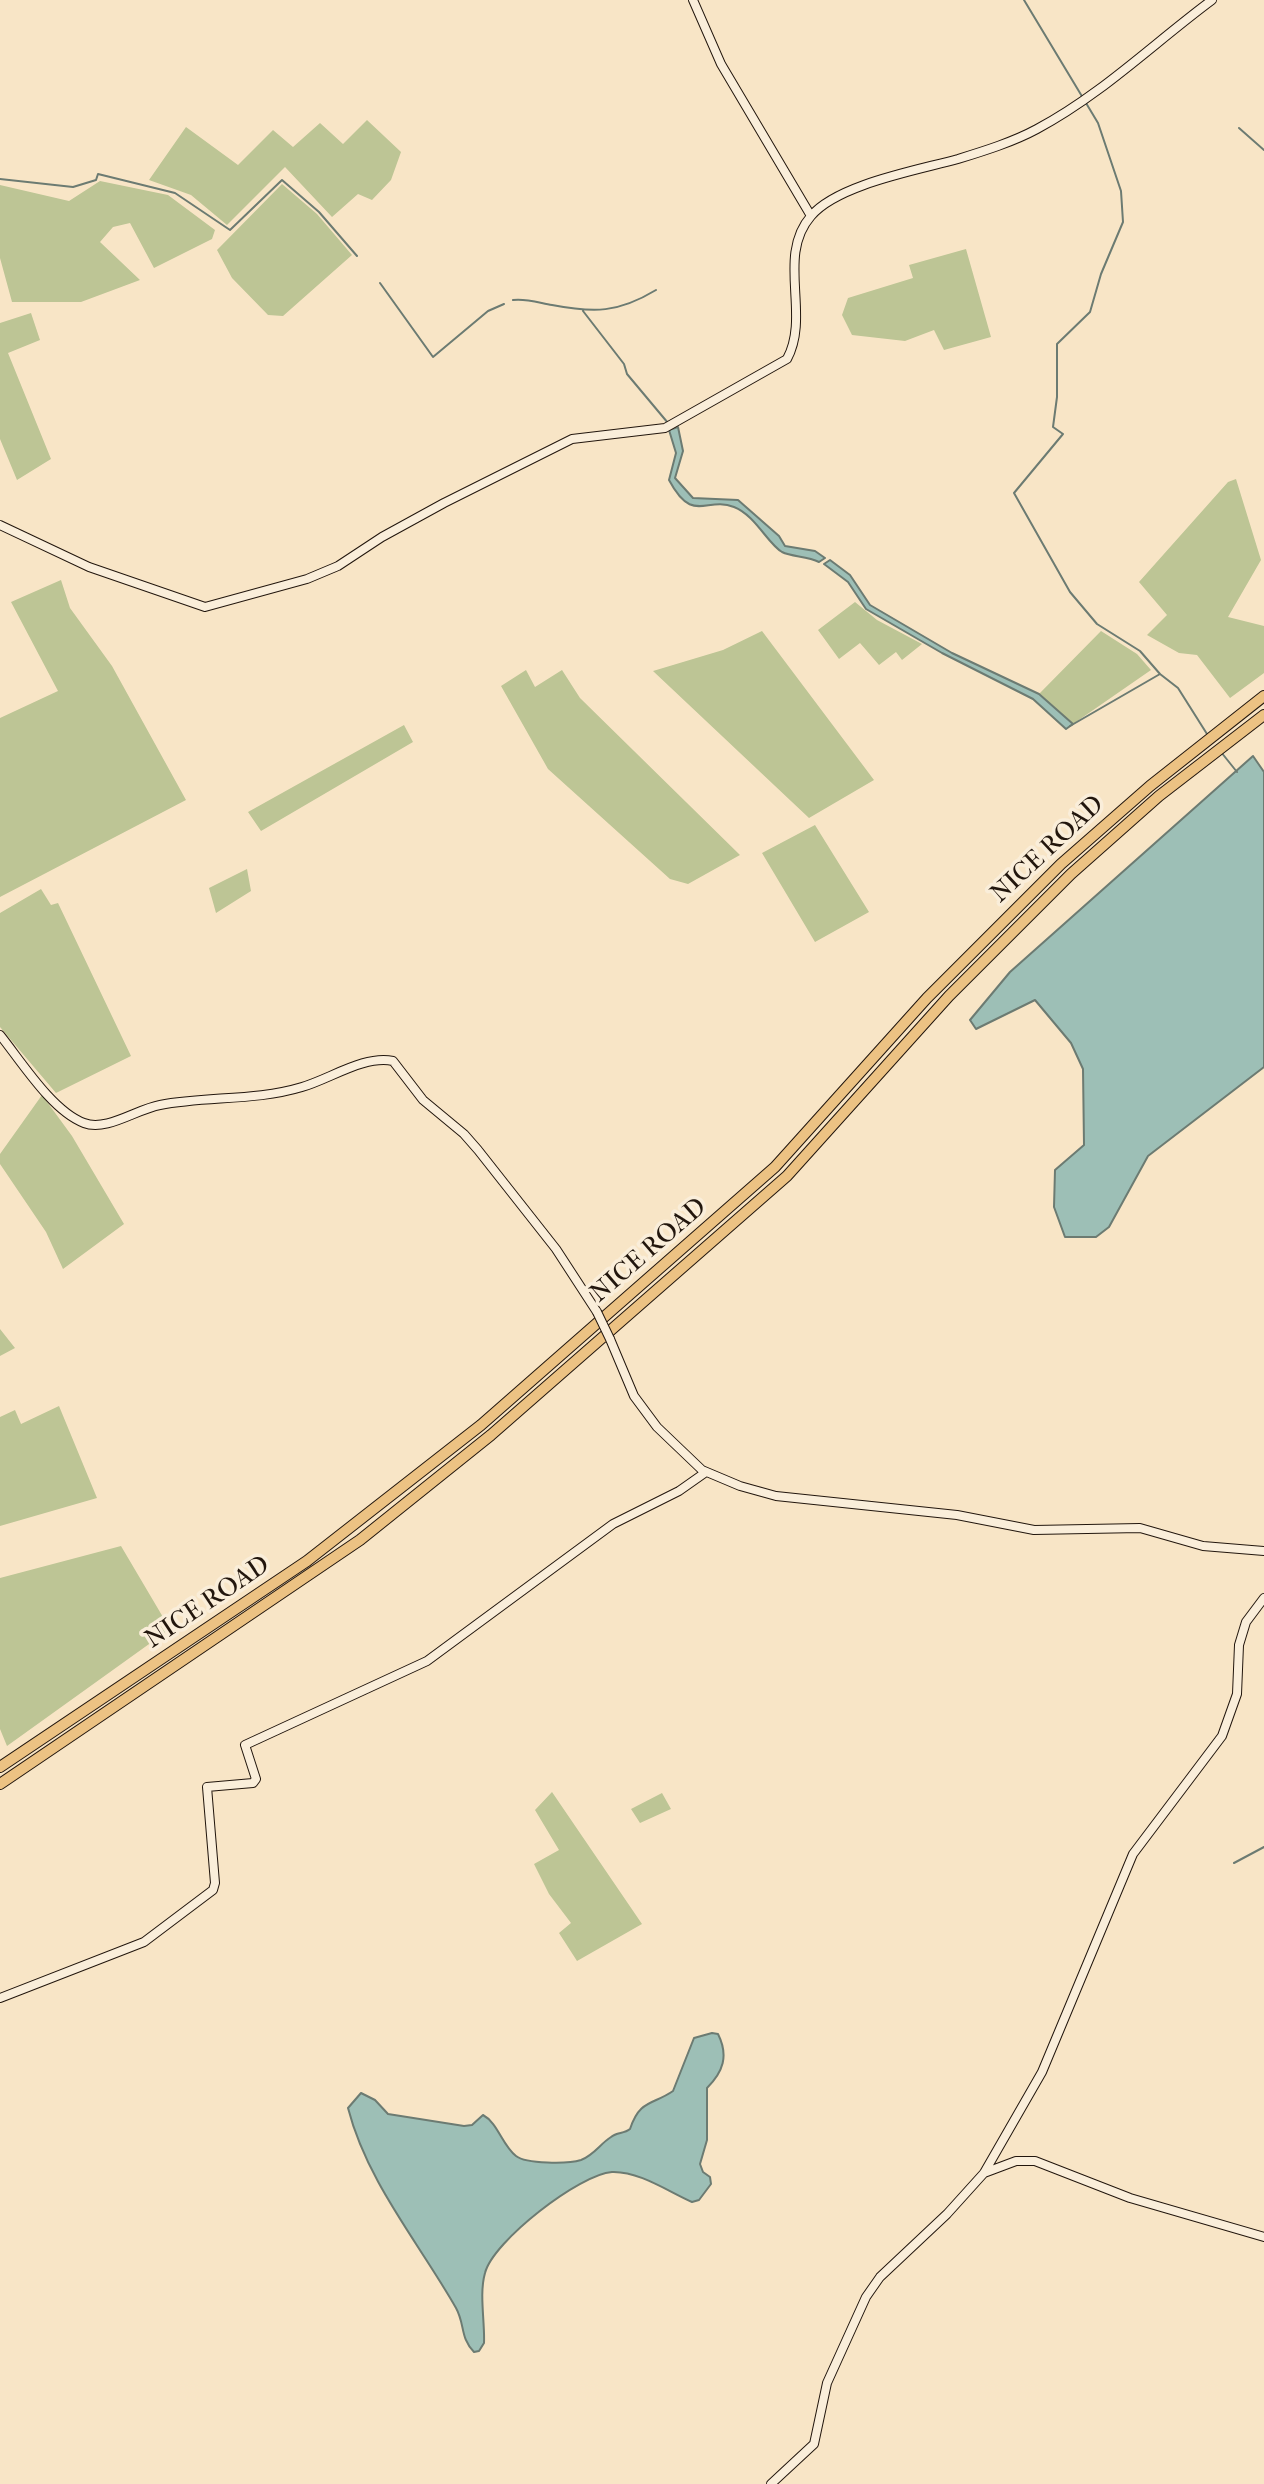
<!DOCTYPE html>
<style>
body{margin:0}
canvas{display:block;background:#f8e5c6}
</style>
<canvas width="1264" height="2484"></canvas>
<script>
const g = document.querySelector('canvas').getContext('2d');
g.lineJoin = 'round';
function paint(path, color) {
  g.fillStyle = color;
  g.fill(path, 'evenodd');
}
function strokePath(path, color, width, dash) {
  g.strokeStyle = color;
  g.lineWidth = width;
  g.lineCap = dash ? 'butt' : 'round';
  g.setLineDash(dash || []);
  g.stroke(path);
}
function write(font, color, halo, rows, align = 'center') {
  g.font = font + ' "IM FELL French Canon",serif';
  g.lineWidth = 7;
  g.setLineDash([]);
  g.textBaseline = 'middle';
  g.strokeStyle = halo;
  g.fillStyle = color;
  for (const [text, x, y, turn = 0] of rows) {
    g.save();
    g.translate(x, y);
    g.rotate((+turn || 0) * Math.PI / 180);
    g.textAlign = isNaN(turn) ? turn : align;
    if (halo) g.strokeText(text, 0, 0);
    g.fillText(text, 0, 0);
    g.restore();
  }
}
const green = new Path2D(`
 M367,120L401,152L391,180L372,200L358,194L332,217L285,167L227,225L191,195L149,180L186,127L238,165L273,130L293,147L320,123L343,144Z
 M100,181L168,195L215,230L212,239L154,268L130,223L113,227L100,242L140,280L81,302H12L0,258V185L69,201Z
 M282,184L317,214L352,255L283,316L268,315L232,278L217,250Z
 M966,249L991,337L944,350L934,330L905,341L852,335L842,315L848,298L913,278L909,265Z
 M31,313L40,340L8,353L51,459L17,480L0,439V323Z
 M1236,479L1261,560L1228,617L1264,626V673L1230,698L1197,655L1179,653L1147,635L1167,615L1139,582L1228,482Z
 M61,580L70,608L112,666L186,800L0,897V718L58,691L11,602Z
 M855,602L877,620L922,644L902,660L896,652L879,665L860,643L839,659L818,630Z
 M762,631L874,780L809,818L653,671L723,650Z
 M1101,631L1137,654L1151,670L1073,724L1039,694Z
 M526,670L535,687L562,670L580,698L740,855L688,884L670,879L548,769L501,686Z
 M404,725L413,742L261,831L248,812Z
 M815,825L869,912L815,942L762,853Z
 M247,869L251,891L216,913L209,888Z
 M41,889L51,905L58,903L131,1056L56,1093L0,1027V913Z
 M42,1095L72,1136L124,1224L63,1269L46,1232L0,1164V1154Z
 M0,1329L15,1348L0,1356Z
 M59,1406L97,1498L0,1526V1417L15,1410L21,1424Z
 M121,1546L170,1629L7,1746L0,1729V1578Z
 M552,1792L642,1924L577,1961L559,1933L571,1923L549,1894L534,1864L559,1850L535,1810Z
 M662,1793L671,1809L640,1823L631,1809Z`);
const water = new Path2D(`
 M678,427L683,451L675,478L693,498L738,500L779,536L785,546L815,551L825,558L819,562C807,556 792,557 782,552C768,544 755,515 734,507C706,496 693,525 669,480L676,453L669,430Z
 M830,560L850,575L870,605L952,653L1039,694L1073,724L1066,729L1033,699L942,653L866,609L848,582L824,564Z
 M1253,756L1264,772V1067L1148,1156L1109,1227L1096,1237H1065L1054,1207L1055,1170L1084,1145L1083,1069L1071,1043L1035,1000L976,1029L970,1020L1010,972Z
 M712,2033L718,2034C729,2056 723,2072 707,2088V2140L700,2164L703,2172L710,2177L711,2184L699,2200L692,2202C669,2192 639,2171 612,2172C580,2174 493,2241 485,2273C479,2294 485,2322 484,2343L479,2351L474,2352C460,2338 465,2324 456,2308C419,2243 367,2182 348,2108L361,2093L375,2100L388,2114L464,2126L472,2125L483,2115C498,2123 502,2145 516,2156C526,2164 568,2164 581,2160C594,2155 600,2144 611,2137C617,2132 624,2134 630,2129C640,2099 653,2105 673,2091L694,2038Z`);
const stream = new Path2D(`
 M1024,0L1083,98
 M1086,103L1098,123L1121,191L1123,222L1101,274L1090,312L1057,344V397L1053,427L1063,434L1014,493L1070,592L1097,624L1140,651L1160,674
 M1239,128L1264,150
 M0,179L73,187L96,180L98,174L175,193L230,230L282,180L319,212L357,256
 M380,283L433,357L488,311L504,304
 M513,300C525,298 540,303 552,305C594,313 618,313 656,290
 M583,311L624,364L627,374L668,423
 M1070,726L1160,674L1178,688L1207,734
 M1221,752L1237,772
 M1234,1863L1264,1847`);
const secondary = new Path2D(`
 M693,0L721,64L811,216
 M0,525L89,567L205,607L307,579L338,566L382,537L444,503L572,439L665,428L787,359C811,315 776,256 811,216C838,184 919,170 958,159C984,151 1013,142 1037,129C1101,95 1154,43 1212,0
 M0,1035C21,1061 52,1111 84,1123C106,1132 137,1109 160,1105C207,1096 256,1101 302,1087C330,1079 364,1055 393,1061L423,1100L464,1134L478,1150L556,1249L597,1312
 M610,1339L634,1396L657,1427L702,1470L740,1486L776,1496L957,1515L1034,1530L1140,1528L1203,1546L1264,1551
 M0,1998L144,1942L213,1890L215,1883L207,1787L253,1783L256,1779L245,1745L427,1661L613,1524L679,1491L706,1472
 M984,2173L1016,2161H1035L1130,2198L1264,2237
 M771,2484L814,2444L827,2383L866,2297L880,2277L947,2214L984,2173L1042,2072L1133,1854L1222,1736L1237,1694L1239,1645L1246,1622L1264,1598`);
const highway = new Path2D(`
 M0,1767L307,1561L481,1425L775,1167L927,998L1061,864L1150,786L1264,696
 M0,1784L360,1540L491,1435L787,1176L949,996L1071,874L1159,796L1264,715`);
const secondaryBridge = new Path2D(`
 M597,1312L610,1339`);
const streetNames = [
 ["NICE ROAD",1048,850,-43],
 ["NICE ROAD",649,1251,-41],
 ["NICE ROAD",208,1603,-34]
];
paint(green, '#bdc595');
paint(water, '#9dbfb6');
strokePath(water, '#6c7b72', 2);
strokePath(stream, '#6c7b72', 2);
strokePath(secondary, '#22160d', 10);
strokePath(highway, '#22160d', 12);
strokePath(secondary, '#faeeda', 8);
strokePath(highway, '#ecc283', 10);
strokePath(secondaryBridge, '#22160d', 10, []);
strokePath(secondaryBridge, '#faeeda', 8);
write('26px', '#22160d', '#faeeda', streetNames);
</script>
